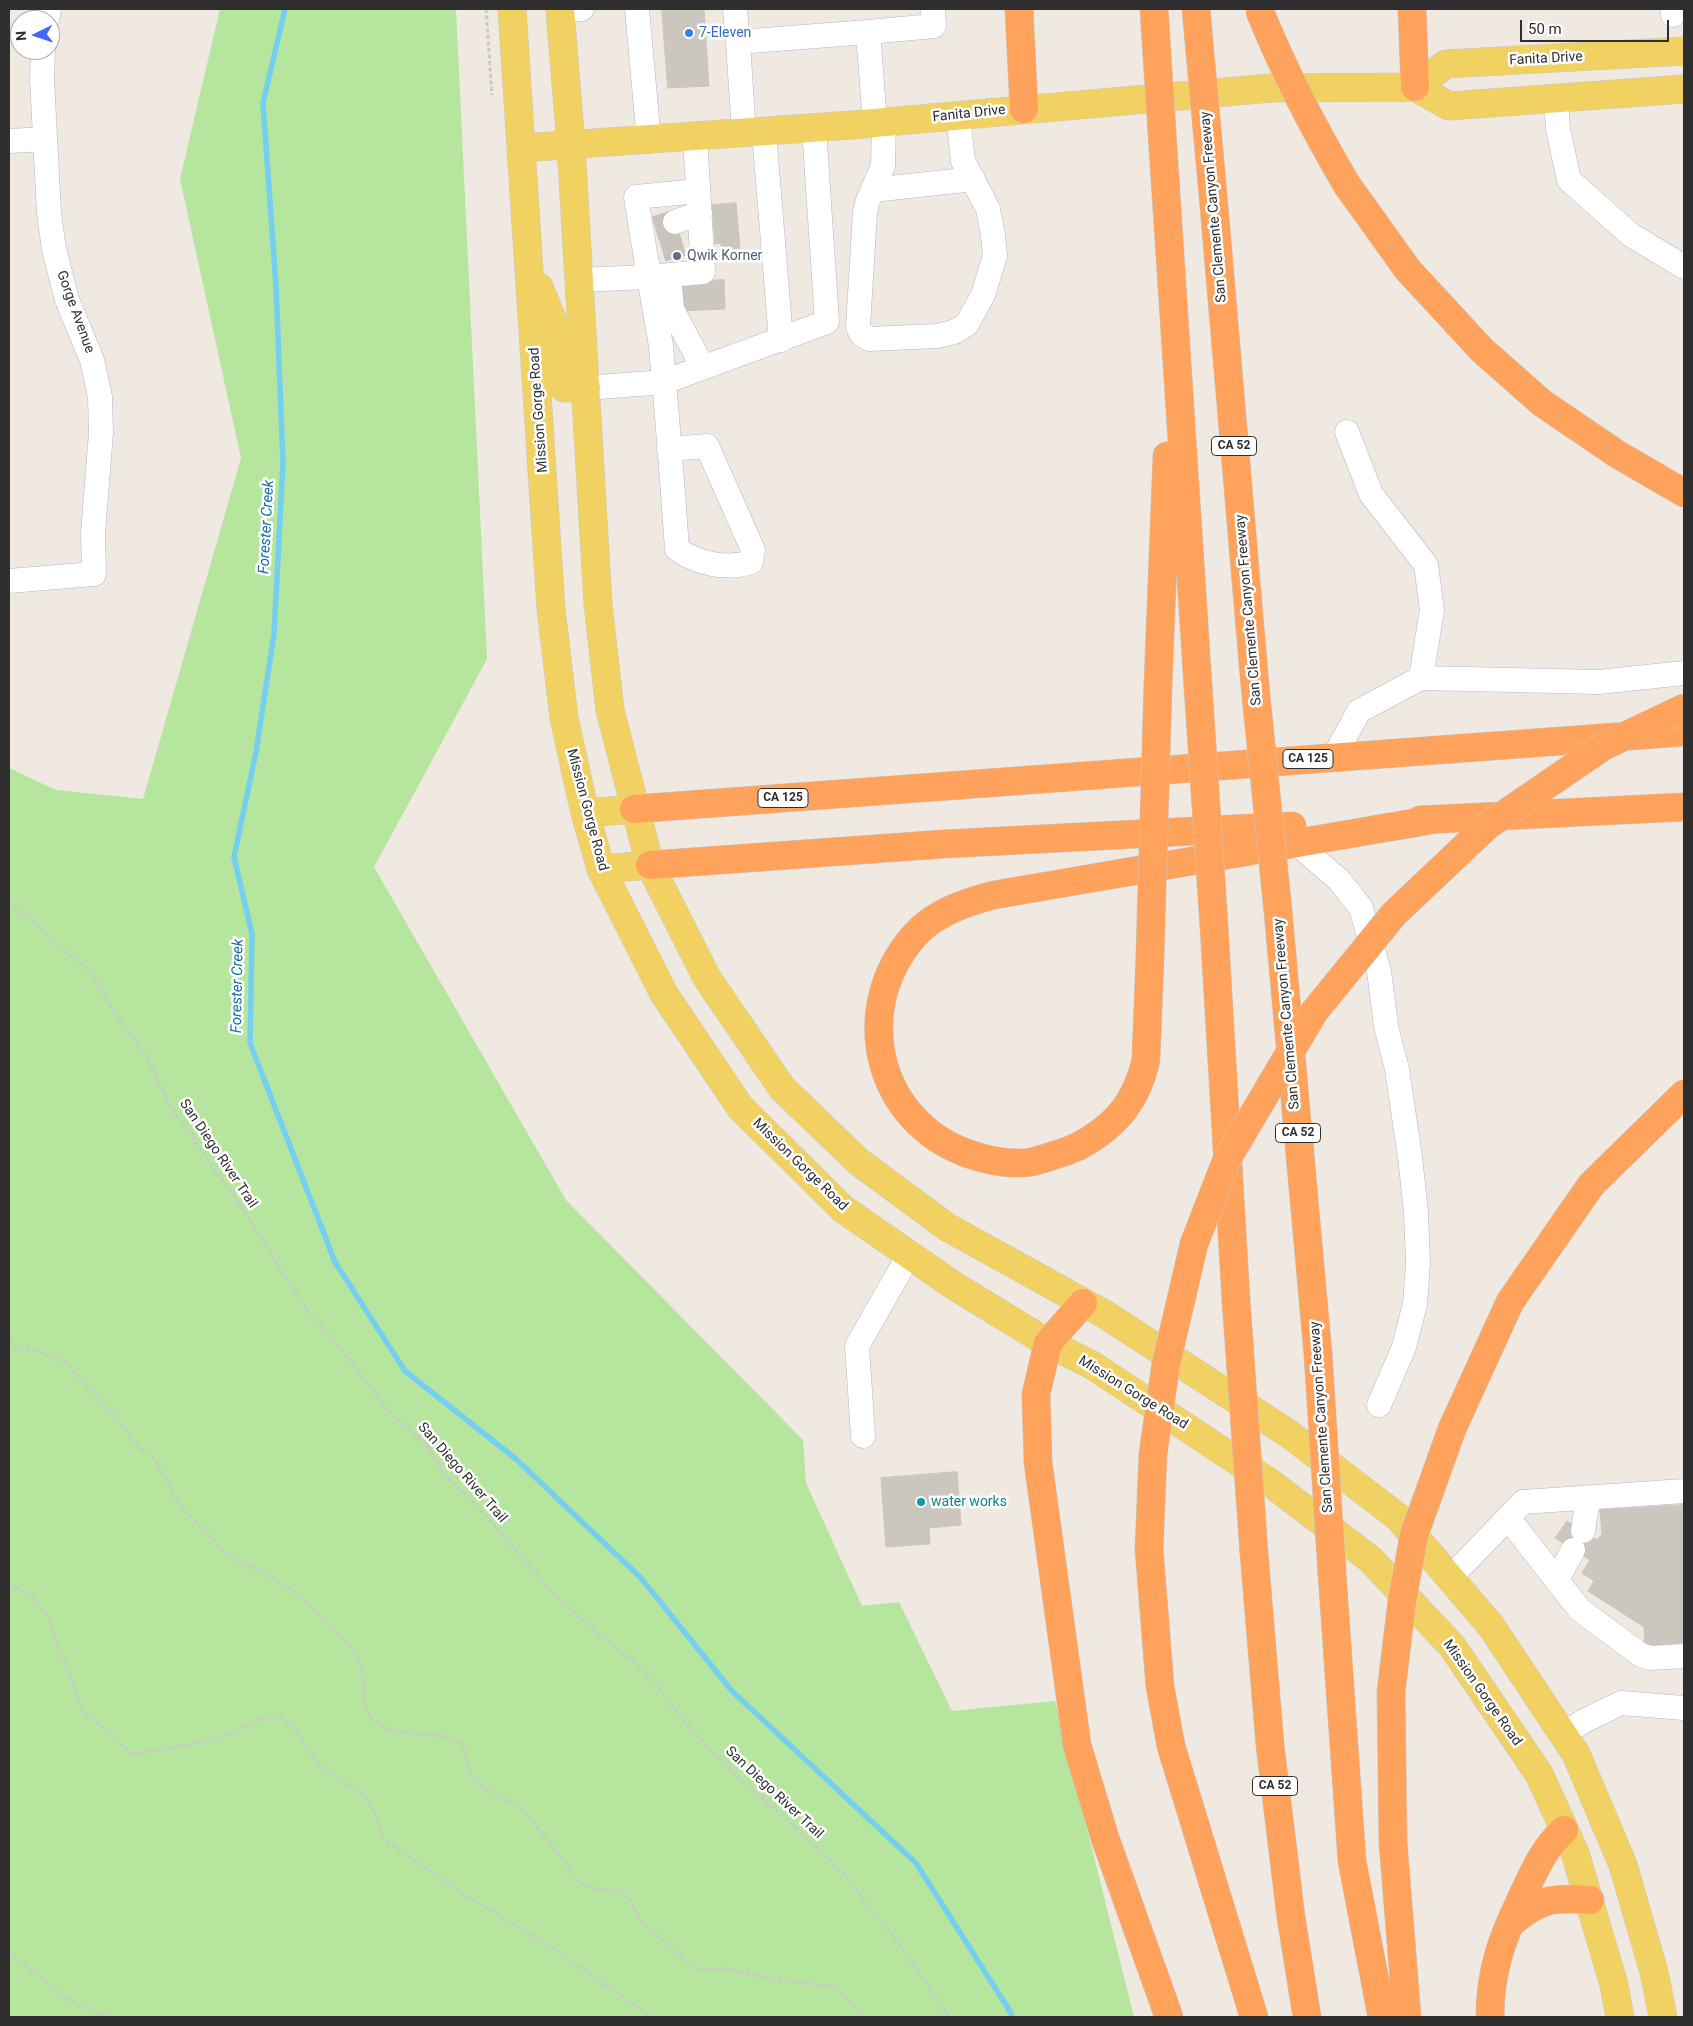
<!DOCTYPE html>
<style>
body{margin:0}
#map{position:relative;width:1693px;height:2026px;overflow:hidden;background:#efe9e1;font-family:Roboto,sans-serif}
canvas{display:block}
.frame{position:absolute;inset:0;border:10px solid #2e2e2e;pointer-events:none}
.north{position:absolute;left:10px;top:10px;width:50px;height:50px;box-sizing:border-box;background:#fff;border:1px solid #ababab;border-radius:50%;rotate:266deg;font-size:14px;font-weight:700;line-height:20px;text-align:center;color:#2e2e2e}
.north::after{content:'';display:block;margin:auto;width:18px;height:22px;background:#4264fb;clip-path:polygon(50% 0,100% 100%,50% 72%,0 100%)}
.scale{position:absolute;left:1520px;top:20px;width:149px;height:22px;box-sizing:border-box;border:2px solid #2e2e2e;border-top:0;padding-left:6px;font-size:15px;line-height:18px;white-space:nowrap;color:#2e2e2e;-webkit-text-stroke:4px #fff;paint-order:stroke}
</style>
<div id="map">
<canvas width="1693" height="2026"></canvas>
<div class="frame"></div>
<div class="north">N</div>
<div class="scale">50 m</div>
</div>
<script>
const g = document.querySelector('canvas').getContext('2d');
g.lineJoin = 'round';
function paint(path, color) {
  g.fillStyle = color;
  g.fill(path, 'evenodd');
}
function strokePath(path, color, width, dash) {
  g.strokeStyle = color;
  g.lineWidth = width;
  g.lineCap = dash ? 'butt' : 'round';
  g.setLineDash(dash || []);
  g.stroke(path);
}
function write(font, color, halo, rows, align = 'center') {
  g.font = font + ' Roboto,sans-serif';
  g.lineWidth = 5;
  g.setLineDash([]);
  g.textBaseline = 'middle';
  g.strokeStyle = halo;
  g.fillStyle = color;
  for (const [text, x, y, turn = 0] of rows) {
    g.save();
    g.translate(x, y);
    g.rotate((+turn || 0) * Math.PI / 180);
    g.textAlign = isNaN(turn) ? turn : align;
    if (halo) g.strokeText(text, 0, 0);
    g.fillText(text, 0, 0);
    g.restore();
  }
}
const green = new Path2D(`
 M220,9H456L487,659L374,867L566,1200L803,1440L806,1483L862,1606L899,1602L952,1711L1055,1701L1134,2017H9V768L56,790L143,799L241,458L180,179Z`);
const stream = new Path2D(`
 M285,9L263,103L276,286L283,463L274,634L256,752L234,857L252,934L250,1043L335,1262L405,1371L516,1459L641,1578L732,1691L916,1863L1011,2013L1012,2017`);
const building = new Path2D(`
 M662,9H704L709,86L668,88Z
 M736,203L740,248L722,250L721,243L715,244L712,205Z
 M724,280L725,309L679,311L678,283Z
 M957,1472L961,1525L929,1528L930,1544L886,1547L881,1478Z
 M1684,1505V1646L1645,1649L1644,1627L1588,1591L1594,1581L1582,1573L1590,1560L1555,1538L1567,1521L1597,1540L1602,1534L1600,1510Z`);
const minorTunnel = new Path2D(`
 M655,228L675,222
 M662,250L683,244`);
const path = new Path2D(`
 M486,9L492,95
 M9,906L28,916L60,947L89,970L118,1018L148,1059L171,1108L238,1202L307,1310L349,1359L387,1410L425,1443L443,1473L475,1504L555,1595L599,1634L642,1668L690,1728L738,1778L785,1818L845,1875L908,1956L949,2017
 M9,1341L19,1348L35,1351L64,1361L125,1428L135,1444L155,1459L179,1504L228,1555L285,1585L315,1610L357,1655L364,1680V1704L373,1721L393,1731L449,1737L463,1745L467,1763L477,1784L521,1808L561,1856L574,1878L587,1887L620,1892L629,1899L640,1920L694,1968L708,1970L725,1968L770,1979L832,1986L853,2004L863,2017
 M9,1584L34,1599L48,1617L83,1711L133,1754C168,1749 203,1744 237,1731C249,1726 270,1711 283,1719C296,1726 299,1737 307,1748C312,1757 319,1764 327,1771C335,1777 344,1782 353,1787C372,1800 377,1817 382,1838L465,1895L545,1943L651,2017
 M9,1953L69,2000L93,2012L115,2017`);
const minor = new Path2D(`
 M637,9L649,141
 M735,9L738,42
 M1673,9V15
 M560,10L582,9
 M47,20L49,9
 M868,32L934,26L933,9
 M1556,97L1558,129L1569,180L1631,235L1684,267
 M884,122L883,166L868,200L865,212L858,327L861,334L869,339L937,336L954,332L967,324L983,295L995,256L993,235L988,209L963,161L958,115
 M764,132L781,340
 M744,134L738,42L868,32L875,123
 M695,137L703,272L649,277L636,197L698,191
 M9,141L45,139
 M873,190L973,179
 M675,222L700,213
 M669,275L672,309L703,368
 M579,280L649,277L661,346L664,382L827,322L814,128
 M586,388L664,382C669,437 673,493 677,549C698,564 727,570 751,562L753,550L707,446L669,449
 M1347,432L1371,494L1426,565L1432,610L1421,678
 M9,581L94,574L93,533L101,433L100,397L92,360L67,300L54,249L49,213L42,79L43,50
 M1334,757L1359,711L1421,678L1599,682L1684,673
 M1296,843L1339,880L1361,908L1379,971L1386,1026L1397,1069L1410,1157L1416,1212L1418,1263L1415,1304L1404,1347L1379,1405
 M863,1436L857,1346L909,1255
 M1508,1518L1580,1610L1641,1655L1650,1658L1684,1656
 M1583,1531L1588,1498
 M1450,1578L1523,1502L1684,1491
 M1557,1580L1573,1550
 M1563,1734L1584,1721L1621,1703L1684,1708`);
const major = new Path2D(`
 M512,9L551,609L564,718L585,813L601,869L664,994L740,1107L843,1209L956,1287L1048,1343L1092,1365L1272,1484L1370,1559L1452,1646L1539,1774L1575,1853L1614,1985L1620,2017
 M560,9L571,146L598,604L610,710L650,865L707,978L782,1088L859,1162L947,1227L1106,1315L1289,1434L1398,1517L1491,1626L1576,1754L1623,1865L1654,1972L1663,2017
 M1415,87L1446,64L1684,51
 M522,148L852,125L1271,88L1415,87L1449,106L1684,89
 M539,287L552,319L560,383L564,388H586
 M585,813L634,809
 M601,869L650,865`);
const highway = new Path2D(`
 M1019,9L1024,109
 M1412,9L1415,87
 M1347,185L1408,270L1482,350L1542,403L1617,454L1684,493
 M1214,206L1255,686
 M1167,209L1198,686
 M1158,685L1167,456
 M634,809L1684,732
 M1420,820L1684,807
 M650,865L944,844L1292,826
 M1278,911L1318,1354
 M1214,926L1236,1300
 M1150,955C1149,981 1148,1007 1147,1034C1146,1043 1147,1055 1145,1064C1142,1075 1137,1089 1131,1099C1117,1124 1085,1147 1058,1154C1049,1157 1041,1160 1032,1162C1011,1165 989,1161 969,1154C876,1122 850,1009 914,936C934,913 966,902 994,895L1437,819
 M1083,1303L1048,1343L1036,1394L1038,1462L1077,1745L1105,1838L1169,2017
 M1452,1429L1510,1302L1591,1185L1684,1094
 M1149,1549L1160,1686L1171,1746L1254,2017
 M1254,1553L1270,1745L1291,1917L1307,2017
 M1332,1573L1352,1861L1382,2017
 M1391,1692L1393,1842L1407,2017
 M1510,1924C1539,1899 1552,1897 1590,1900
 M1490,2017C1490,1971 1502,1938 1522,1897C1535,1869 1542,1851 1564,1830`);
const highwayBridge = new Path2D(`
 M1154,9L1167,209
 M1196,9L1214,206
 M1260,12C1285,73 1314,129 1347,185
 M1198,686L1214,926
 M1255,686L1278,911
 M1150,955L1158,685
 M1236,1300L1254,1553
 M1318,1354L1332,1573
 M1149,1549L1153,1454L1166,1364L1194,1244L1227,1159L1314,1012L1394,914L1487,826L1604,746L1684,708
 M1391,1692L1402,1601L1414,1535L1452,1429`);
const markers = [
 [689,33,5,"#3f7fe0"],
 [677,256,5,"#5c6f8a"],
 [921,1502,5,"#0f9aa8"]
];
const shields = [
 [1234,446,45],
 [1308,759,50],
 [783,798,50],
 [1298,1133,45],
 [1275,1786,45]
];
const shieldNames = [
 ["CA 52",1234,446],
 ["CA 125",1308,759],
 ["CA 125",783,798],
 ["CA 52",1298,1133],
 ["CA 52",1275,1786]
];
const shopNames = [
 ["7-Eleven",699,33]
];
const streetNames = [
 ["Fanita Drive",1546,59,-3],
 ["Fanita Drive",969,114,-6],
 ["San Clemente Canyon Freeway",1214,207,-95],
 ["Gorge Avenue",75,312,70],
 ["Mission Gorge Road",539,410,-94],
 ["San Clemente Canyon Freeway",1249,610,-95],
 ["Mission Gorge Road",587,810,75],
 ["San Clemente Canyon Freeway",1287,1014,-95],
 ["San Diego River Trail",218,1154,56],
 ["Mission Gorge Road",800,1165,44],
 ["Mission Gorge Road",1133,1393,32],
 ["San Clemente Canyon Freeway",1322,1417,-94],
 ["San Diego River Trail",462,1473,49],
 ["Mission Gorge Road",1482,1693,55],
 ["San Diego River Trail",774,1793,43]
];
const serviceNames = [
 ["Qwik Korner",687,256]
];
const cultureNames = [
 ["water works",931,1502]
];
const waterNames = [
 ["Forester Creek",267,527,-87],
 ["Forester Creek",238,986,-89]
];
paint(green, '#b6e59e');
strokePath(stream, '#75cff0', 5.5);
paint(building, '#cbc7bf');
strokePath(building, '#cbc5ba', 1);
strokePath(minorTunnel, '#c8c4bd', 24, [24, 12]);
strokePath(minor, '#b4b7c1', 25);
strokePath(major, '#c9c9c9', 29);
strokePath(highway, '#c9c9c9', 29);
strokePath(path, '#c9c9c9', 3, [4, 2.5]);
strokePath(minor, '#fff', 24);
strokePath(major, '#f2d163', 28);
strokePath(highway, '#ffa35c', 28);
strokePath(highwayBridge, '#c9c9c9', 29, []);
strokePath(highwayBridge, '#ffa35c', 28);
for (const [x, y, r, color] of markers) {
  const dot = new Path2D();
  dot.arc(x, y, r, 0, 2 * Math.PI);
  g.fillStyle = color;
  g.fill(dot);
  strokePath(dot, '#fff', 2);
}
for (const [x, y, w] of shields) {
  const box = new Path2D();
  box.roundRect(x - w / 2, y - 9.5, w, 19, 4);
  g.fillStyle = '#fff';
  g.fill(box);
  strokePath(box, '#2e2e2e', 1);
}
write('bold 12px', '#2e2e2e', null, shieldNames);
write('14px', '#366cbe', '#fff', shopNames, 'left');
write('14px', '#2e2e2e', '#fff', streetNames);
write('14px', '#4e5e75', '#fff', serviceNames, 'left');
write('14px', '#0d838f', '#fff', cultureNames, 'left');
write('italic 15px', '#0d6fa3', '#fff', waterNames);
</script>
